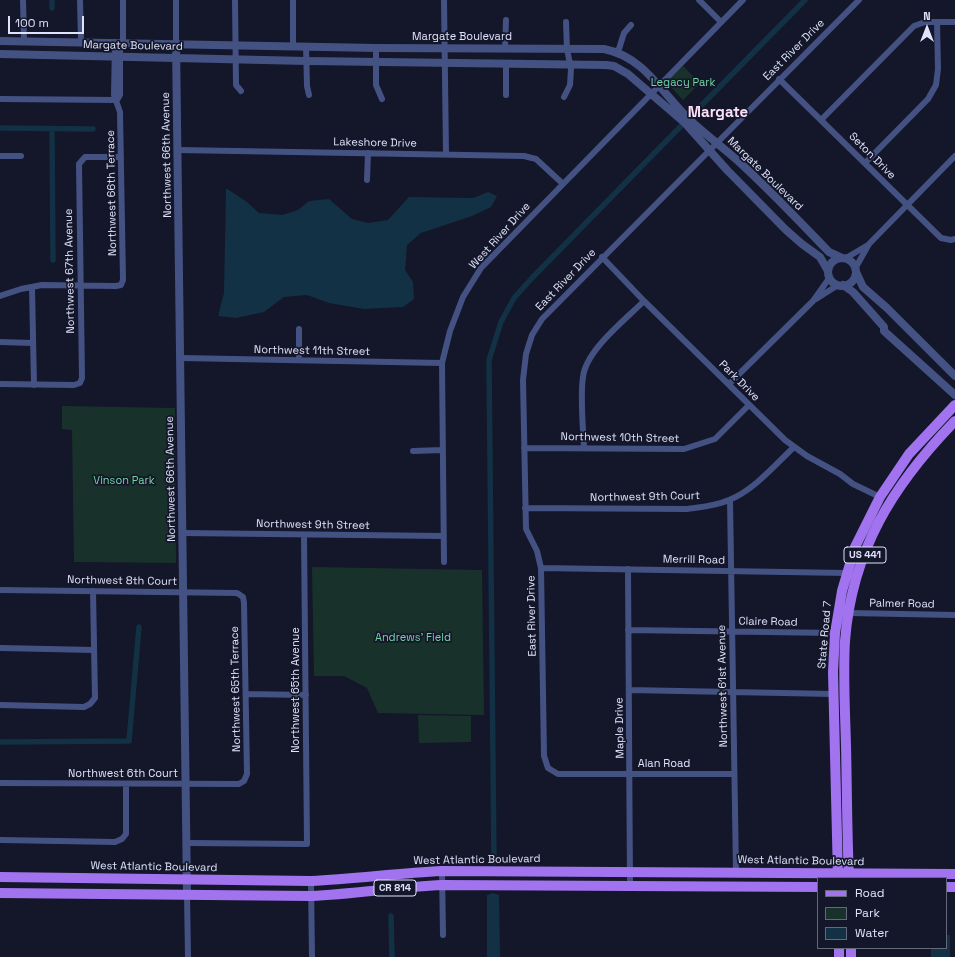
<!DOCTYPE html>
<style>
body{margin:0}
#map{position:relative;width:955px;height:957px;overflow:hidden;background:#141629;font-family:"Space Grotesk",sans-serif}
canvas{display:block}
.legend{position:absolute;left:817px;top:877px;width:130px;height:72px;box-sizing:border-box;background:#141629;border:1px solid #65687d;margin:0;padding:5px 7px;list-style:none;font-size:12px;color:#dfe3fb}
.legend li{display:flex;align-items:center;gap:8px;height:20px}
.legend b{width:20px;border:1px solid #65687d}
.north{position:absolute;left:907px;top:8px;width:40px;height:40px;-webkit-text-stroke:3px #141629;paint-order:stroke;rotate:0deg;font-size:11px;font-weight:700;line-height:16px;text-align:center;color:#dfe3fb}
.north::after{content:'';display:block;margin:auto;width:14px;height:18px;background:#dfe3fb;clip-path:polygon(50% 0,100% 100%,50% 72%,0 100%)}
.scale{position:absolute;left:8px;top:16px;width:76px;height:18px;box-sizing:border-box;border:2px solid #dfe3fb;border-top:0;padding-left:5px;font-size:12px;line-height:14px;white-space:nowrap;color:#dfe3fb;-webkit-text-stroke:3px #141629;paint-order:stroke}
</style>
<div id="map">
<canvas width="955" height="957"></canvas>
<ul class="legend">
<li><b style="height:5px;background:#a173ef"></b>Road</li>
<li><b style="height:11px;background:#18322b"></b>Park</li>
<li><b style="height:11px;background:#123144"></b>Water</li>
</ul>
<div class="north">N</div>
<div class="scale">100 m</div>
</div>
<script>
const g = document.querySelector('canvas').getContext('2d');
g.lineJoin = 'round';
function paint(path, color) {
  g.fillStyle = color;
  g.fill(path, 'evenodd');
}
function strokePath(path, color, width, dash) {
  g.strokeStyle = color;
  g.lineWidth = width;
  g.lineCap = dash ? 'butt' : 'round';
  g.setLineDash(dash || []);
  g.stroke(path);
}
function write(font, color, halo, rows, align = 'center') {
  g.font = font + ' "Space Grotesk",sans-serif';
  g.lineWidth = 3.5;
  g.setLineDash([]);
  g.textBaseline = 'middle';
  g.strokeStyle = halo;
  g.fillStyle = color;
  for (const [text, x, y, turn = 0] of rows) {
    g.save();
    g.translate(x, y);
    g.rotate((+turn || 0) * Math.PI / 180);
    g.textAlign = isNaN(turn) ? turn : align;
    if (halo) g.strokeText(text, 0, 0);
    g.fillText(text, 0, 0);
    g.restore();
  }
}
const green = new Path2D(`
 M683,66L700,83L683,100L666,82Z
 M62,406L175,408L176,563L74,562L72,430L62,429Z
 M312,567L482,570L484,715L378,713L367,688L344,676H314Z
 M418,715L471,716V742L419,743Z`);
const water = new Path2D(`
 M226,188L247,202L259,213L282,215L298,210L309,201L329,199L352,219L368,223L388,220L409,197L473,198L488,192L497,196L491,207L472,216L421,233L407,245L405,270L413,282L414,299L403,307L364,309L329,303L307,295L284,297L264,312L236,318L218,316L224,293Z
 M493,893L499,895L500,957H487V895Z
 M946,935H950V957H931V948H946Z`);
const canal = new Path2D(`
 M52,8V0
 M693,114L805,0
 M0,128L93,129
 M52,129L53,260
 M0,742L129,741L139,627
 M494,862L489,360L501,322L514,298L532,278L681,126
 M391,916L392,957`);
const minor = new Path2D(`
 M23,0L24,41
 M80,0L81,41
 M123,0V42
 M176,0V43
 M235,0L236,85L241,91
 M293,0V46
 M444,0L446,154
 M699,0L721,22
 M306,46L307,86L309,95
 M376,48V85L382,99
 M505,48L506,20
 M618,52L624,33L631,25
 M506,63V95
 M779,79L941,238L951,240L955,239
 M564,97L570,85L571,69L567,49L566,22
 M0,99L117,100
 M117,100L120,95V42
 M821,120L914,26L925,22H955
 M178,150L524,156L536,159L562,183
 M0,156H21
 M865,163L928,99L936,85L938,69L937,22
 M367,180L368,153
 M602,257L644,301L785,440L807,456L840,474L853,484L880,497
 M846,258L868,245
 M856,267L869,244L955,156
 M32,287L34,385
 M0,296L21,289L42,285L116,286L121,285L123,280L120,112L114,95L115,42
 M816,299L838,285
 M299,329V360
 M0,342L33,343
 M181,358L442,363
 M0,384L74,385L80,383L82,378L79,164L85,157H121
 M729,384L813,301L830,277
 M524,448L684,449L715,439L749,405
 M584,448C583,427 580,396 583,377C586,350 625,320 644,301
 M413,451L442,450
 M730,500L736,872
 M525,508L687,509C701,507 716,506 729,500C754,490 775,465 794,447
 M182,533L443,536
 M444,562L442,363L450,331L463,297L481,268L743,0
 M541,568L846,573
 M628,569L630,887
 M0,590L237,593L243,597L244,603L247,774L244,781L239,784L0,783
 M849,613L955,615
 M628,630L835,633
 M0,648L94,650
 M629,690L833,694
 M246,694L306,695
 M0,705L84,707L90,704L95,698L93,591
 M734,774H558L548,768L544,756L541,568L537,551L526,529L523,380L526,354L532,335L542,319L859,0
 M0,840L115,842L122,839L126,834V784
 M187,843L307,844L304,536
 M442,871L443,935
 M311,881L312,957
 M187,894L188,957`);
const tertiary = new Path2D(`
 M0,41L376,48L604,49C645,57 662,94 691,121C705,134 722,147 737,160C769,189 799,221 829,252L842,258
 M176,43L187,894
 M0,54L307,61L606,65L614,66L628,74L685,123L727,170L786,230L802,244L820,257L828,271
 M828 272a14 14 0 1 1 28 0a14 14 0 1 1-28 0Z
 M856,272L863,287L887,308L955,376
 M843,285L853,292L884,327V331L955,395`);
const primary = new Path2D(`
 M0,877L311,881C355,879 398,873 442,871L955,874
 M838,878L833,672L835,633L842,591L855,547L880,497L909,454L955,405
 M849,878C847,834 847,789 846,745C845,710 843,675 845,641C852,550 893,485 955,421
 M946,887H955
 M0,893L311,896C355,894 398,887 442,885L818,887
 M839,948V957
 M851,948V957`);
const shields = [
 [865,555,42],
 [395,888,42]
];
const shieldNames = [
 ["US 441",865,555],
 ["CR 814",395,888]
];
const streetNames = [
 ["Margate Boulevard",462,37],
 ["Margate Boulevard",133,46,1],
 ["East River Drive",794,50,-45],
 ["Lakeshore Drive",375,143,1],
 ["Northwest 66th Avenue",167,155,-91],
 ["Seton Drive",872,156,45],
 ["Margate Boulevard",765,174,44],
 ["Northwest 66th Terrace",112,193,-91],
 ["West River Drive",500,236,-48],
 ["Northwest 67th Avenue",70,271,-91],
 ["East River Drive",566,280,-46],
 ["Northwest 11th Street",312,351,1],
 ["Park Drive",739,381,45],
 ["Northwest 10th Street",620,438,1],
 ["Northwest 66th Avenue",171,479,-91],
 ["Northwest 9th Court",645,497,-1],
 ["Northwest 9th Street",313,525,1],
 ["Merrill Road",694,560,1],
 ["Northwest 8th Court",122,581,1],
 ["Palmer Road",902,604,1],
 ["East River Drive",532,616,-91],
 ["Claire Road",768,622,1],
 ["State Road 7",825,635,-85],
 ["Northwest 61st Avenue",723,686,-91],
 ["Northwest 65th Terrace",236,689,-91],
 ["Northwest 65th Avenue",296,690,-90],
 ["Maple Drive",620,728,-91],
 ["Alan Road",664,764],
 ["Northwest 6th Court",123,774],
 ["West Atlantic Boulevard",477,860,-1],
 ["West Atlantic Boulevard",801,861,1],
 ["West Atlantic Boulevard",154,867,1]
];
const parkNames = [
 ["Legacy Park",683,83],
 ["Vinson Park",124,481],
 ["Andrews' Field",413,638]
];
const districtNames = [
 ["Margate",718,113]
];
paint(green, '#18322b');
paint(water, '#123144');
strokePath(canal, '#123144', 5.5);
strokePath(minor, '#445283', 6);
strokePath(tertiary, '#445283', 8);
strokePath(primary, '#a173ef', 10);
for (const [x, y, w] of shields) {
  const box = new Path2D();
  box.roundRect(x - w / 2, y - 8, w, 16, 3);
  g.fillStyle = '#141629';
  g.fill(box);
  strokePath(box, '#dfe3fb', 1);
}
write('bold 10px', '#dfe3fb', null, shieldNames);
write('11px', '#dfe3fb', '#141629', streetNames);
write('11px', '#72d5a3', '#141629', parkNames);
write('bold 15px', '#fce1f9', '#141629', districtNames);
</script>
